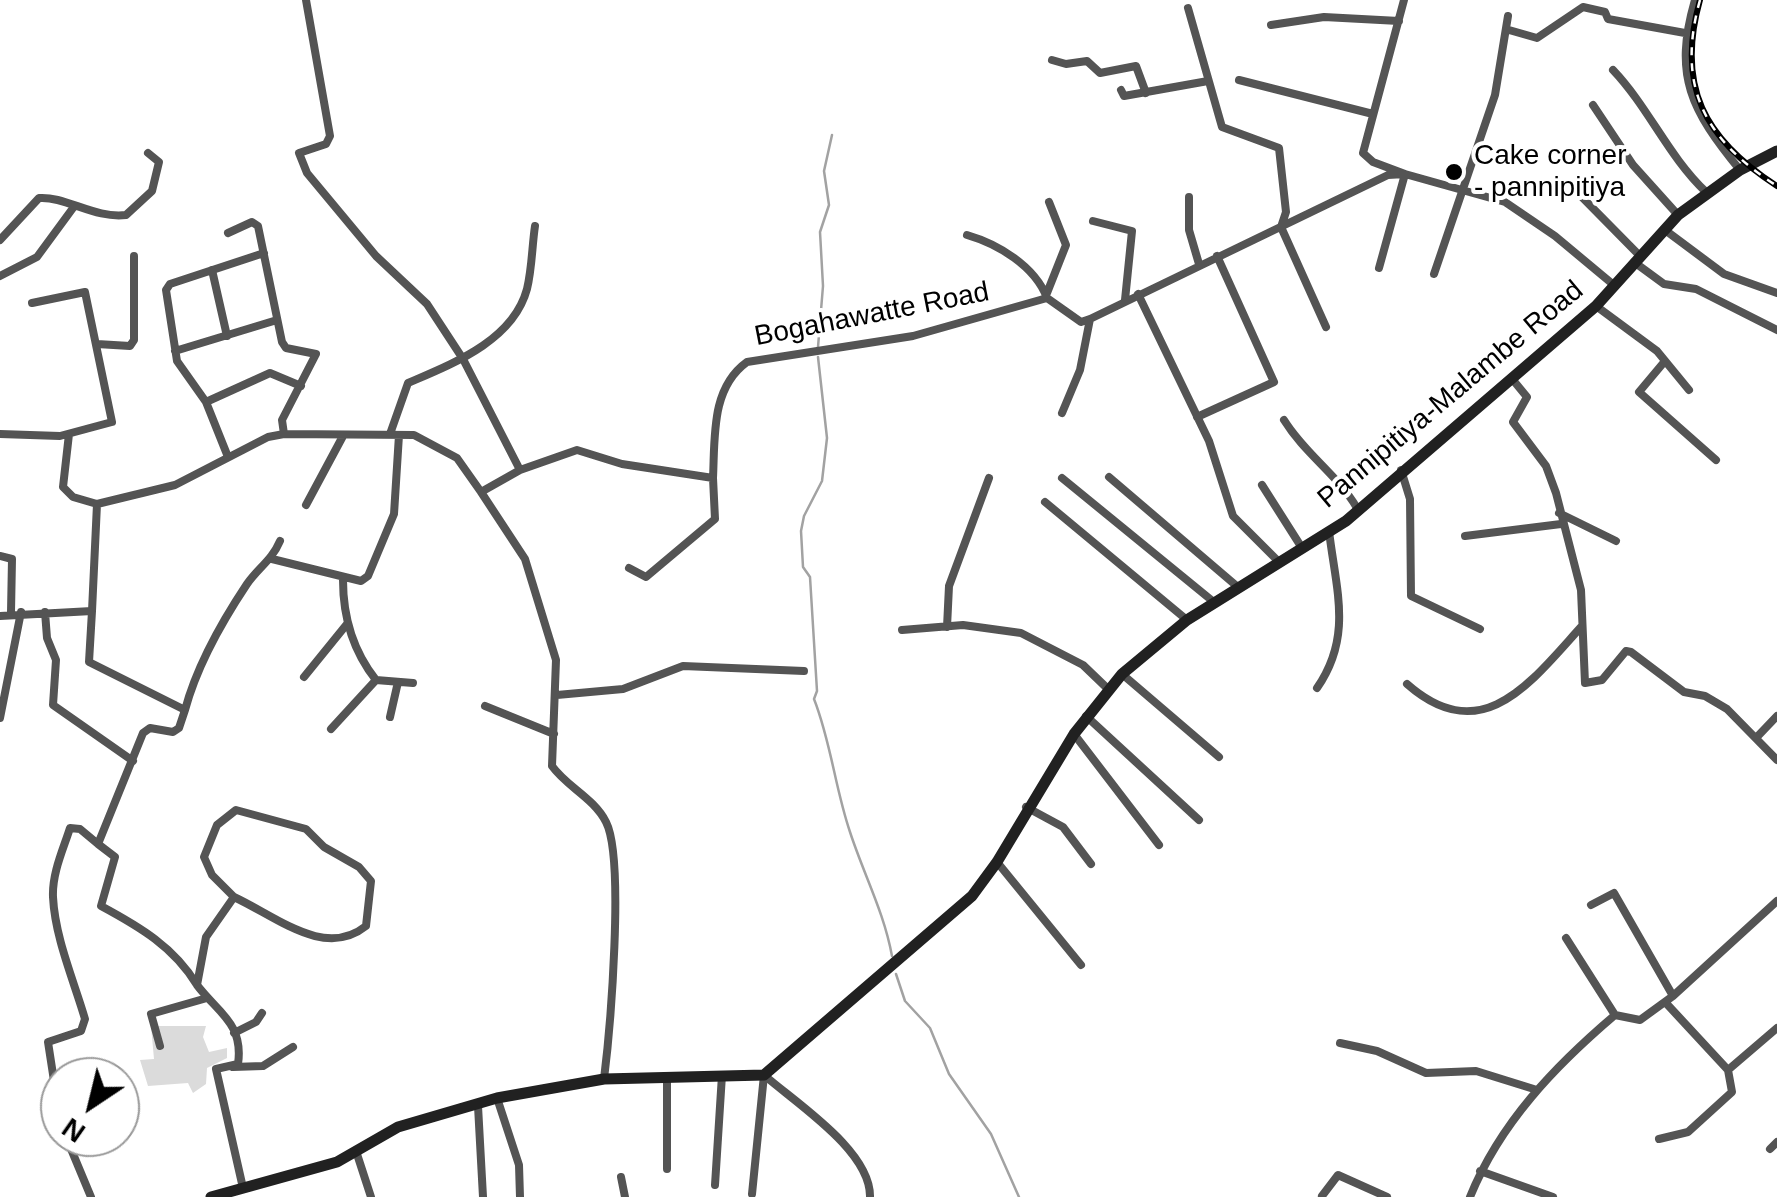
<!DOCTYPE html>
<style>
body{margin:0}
#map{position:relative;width:1777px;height:1197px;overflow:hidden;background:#fff;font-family:Helvetica,sans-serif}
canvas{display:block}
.north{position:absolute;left:40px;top:1057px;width:100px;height:100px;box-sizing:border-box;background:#fff;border:2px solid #999;border-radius:50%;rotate:215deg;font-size:28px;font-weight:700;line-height:40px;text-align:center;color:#000}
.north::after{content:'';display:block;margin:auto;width:35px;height:45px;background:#000;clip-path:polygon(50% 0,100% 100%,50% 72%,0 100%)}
</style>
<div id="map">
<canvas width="1777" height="1197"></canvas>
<div class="north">N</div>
</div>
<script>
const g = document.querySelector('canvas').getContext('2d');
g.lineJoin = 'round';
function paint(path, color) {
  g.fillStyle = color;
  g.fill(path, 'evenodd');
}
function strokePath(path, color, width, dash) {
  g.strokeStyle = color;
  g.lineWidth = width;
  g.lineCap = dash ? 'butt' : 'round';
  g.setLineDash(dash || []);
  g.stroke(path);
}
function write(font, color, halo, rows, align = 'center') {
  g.font = font + ' Helvetica,sans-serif';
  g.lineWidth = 8;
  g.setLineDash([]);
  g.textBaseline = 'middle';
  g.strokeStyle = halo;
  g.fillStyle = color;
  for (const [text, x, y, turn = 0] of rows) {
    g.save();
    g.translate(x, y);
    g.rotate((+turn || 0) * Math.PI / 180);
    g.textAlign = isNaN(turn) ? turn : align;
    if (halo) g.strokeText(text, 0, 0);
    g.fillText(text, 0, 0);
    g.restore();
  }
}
const green = new Path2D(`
 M151,1026H206L203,1037L209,1052L227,1048V1058L207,1068L206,1084L193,1093L188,1083L148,1086L140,1060L154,1059Z`);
const stream = new Path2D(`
 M818,347L823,286L820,232L829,205L824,171L832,135
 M818,357L827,438L822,481L804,516L801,531L803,567L810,577L817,691L814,699C831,742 835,788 850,832C864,875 884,912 892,956
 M896,974L905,1001L930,1028L949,1074L991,1134L1019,1197`);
const street = new Path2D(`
 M306,0L330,136L326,144L299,153L307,173L376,256L427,304L463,359L520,470
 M1695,0C1673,76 1691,110 1740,170
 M1188,8L1222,127L1279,148L1286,212L1281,227L1326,327
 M1271,25L1324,17L1399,21
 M1509,30L1537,38L1583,7L1605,12L1608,19L1685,33
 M1052,60L1066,64L1087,61L1100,73L1136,66L1146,93
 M1613,70C1649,108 1668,156 1706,192
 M1239,80L1373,114
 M1121,90L1124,96L1208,81
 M1593,105L1633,165L1678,215
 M1571,186L1639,255
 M1189,197V230L1199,264
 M1093,221L1132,231L1125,300
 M1665,230L1724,274L1777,293
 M228,233L252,222L258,226L282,342L286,348L316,354L282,420L284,434
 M967,235C998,244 1035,266 1047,298
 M0,240L39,198C65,196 95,219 126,215L152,191L159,162L148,153
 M1634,262L1664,284L1696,289L1777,330
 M1379,268L1405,174L1373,162L1363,153L1404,0
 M212,270L227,336
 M1434,274L1495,95L1508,16
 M0,276L37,257L73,208
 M1047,293L1066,245L1049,202
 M1138,294L1209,441L1233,516L1279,562
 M1596,306L1657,351L1689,390
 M97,344L130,346L134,340V256
 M175,351L277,320
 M1665,361L1639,392L1716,460
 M1513,380L1527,397L1513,422L1546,466L1556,493L1581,590L1585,683L1602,680L1626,651L1631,652L1684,692L1705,696L1727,709L1777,760
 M206,402L270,373L301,386
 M1062,413L1080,370L1090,319
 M1197,417L1274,382L1217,256
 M1284,420C1305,454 1337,474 1357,508
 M0,434L60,436L112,422L85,292L32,303
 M69,434L63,487L73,497L97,504
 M390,434L408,383C452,364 513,341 527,289C532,269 532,246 535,226
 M228,457L206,402L177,361L166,290L170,284L264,253
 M1401,470L1410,499L1411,596L1480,629
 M1109,477L1239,588
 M1062,478L1215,603
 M1262,485L1302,548
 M481,492L525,559L556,660L552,766C567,787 594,798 606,822C625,859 610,1031 604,1079
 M1045,502L1187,620
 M306,505L343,436
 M1559,513L1616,541
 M1465,536L1561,524
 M0,556L12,559L11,612
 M272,559L361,581L368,576L394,514L399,435
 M629,568L646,577L715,519L713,478
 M343,580C343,617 353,651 376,680L413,683
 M92,611L89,662L185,710C197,665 221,623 247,584C258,568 272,560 280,541
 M45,612L47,638L56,660L53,705L133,761
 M0,616L92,611L97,504L175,485L268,437L284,434L414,435L457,458L481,492L520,470L577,450L622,464L713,478C715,436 711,388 747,362L913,336L1047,298L1081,322L1090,319L1388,175L1405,174L1505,202L1555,236L1615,286
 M947,627L949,586L989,478
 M902,630L963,625L1021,633L1083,665L1109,690
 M1122,674L1219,757
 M304,677L347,624
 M1407,684C1482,750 1531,682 1581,627
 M1317,688C1353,636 1336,590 1329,531
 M557,695L623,689L683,666L804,671
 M485,706L554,734
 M1086,716L1199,820
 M390,717L398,682
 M0,718L21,612
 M331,729L376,680
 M1074,734L1159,845
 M1756,738L1777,716
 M1026,807L1063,827L1091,864
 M98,844L115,857L101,906C140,927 174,947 197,985
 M997,862L1081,965
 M234,897L212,875L204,857L217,825L236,810L306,829L324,847L359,867L371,881L366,926C325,959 277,917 234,897L206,937L197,985C217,1012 244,1023 238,1064L216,1069L243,1188
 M1591,905L1614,893L1673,996
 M1566,938L1615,1015
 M1665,1002L1728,1070L1777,1028
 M234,1033L256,1022L262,1013
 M1340,1043L1377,1051L1426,1073L1476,1071L1537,1090
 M160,1046L151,1014L207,998
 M233,1067L263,1066L293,1047
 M764,1075C797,1104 871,1151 870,1197
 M667,1076V1169
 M497,1098L519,1165L520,1197
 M478,1106L483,1197
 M60,1120L48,1042L81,1031L85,1019C74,981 55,938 53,897C52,873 63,850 70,828L80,829L98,844L143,733L150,728L173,732L179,728L185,710
 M66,1137L91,1197
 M1659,1139L1688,1132L1732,1092L1728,1070
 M1770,1149L1777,1142
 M356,1151L371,1197
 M1480,1171L1553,1197
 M621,1177L625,1197
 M715,1185L722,1075
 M752,1194L764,1075
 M1322,1196L1338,1175L1387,1197
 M1470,1197C1500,1123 1555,1066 1615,1015L1640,1020L1673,996L1777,901`);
const secondary = new Path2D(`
 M211,1197L337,1162L398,1127L497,1098L604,1079L764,1075L972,896L997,862L1074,734L1122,674L1187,620L1346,521L1596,306L1678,215L1740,170L1777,151`);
const rail = new Path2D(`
 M1700,0C1676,86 1704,139 1777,186`);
const markers = [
 [1454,172,10,"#000"]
];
const poiNames = [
 ["Cake corner",1474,156],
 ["- pannipitiya",1474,188]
];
const streetNames = [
 ["Bogahawatte Road",872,315,-11],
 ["Pannipitiya-Malambe Road",1451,395,-40]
];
paint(green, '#dbdbdb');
strokePath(stream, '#a2a2a2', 2.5);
strokePath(street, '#545454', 8);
strokePath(secondary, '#212121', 11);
strokePath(rail, '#000', 6);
strokePath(rail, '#fff', 2.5, [8]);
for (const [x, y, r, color] of markers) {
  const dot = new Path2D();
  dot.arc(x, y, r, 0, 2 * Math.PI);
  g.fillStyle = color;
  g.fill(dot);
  strokePath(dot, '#fff', 4);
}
write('28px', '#000', '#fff', poiNames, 'left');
write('28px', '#000', '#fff', streetNames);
</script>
